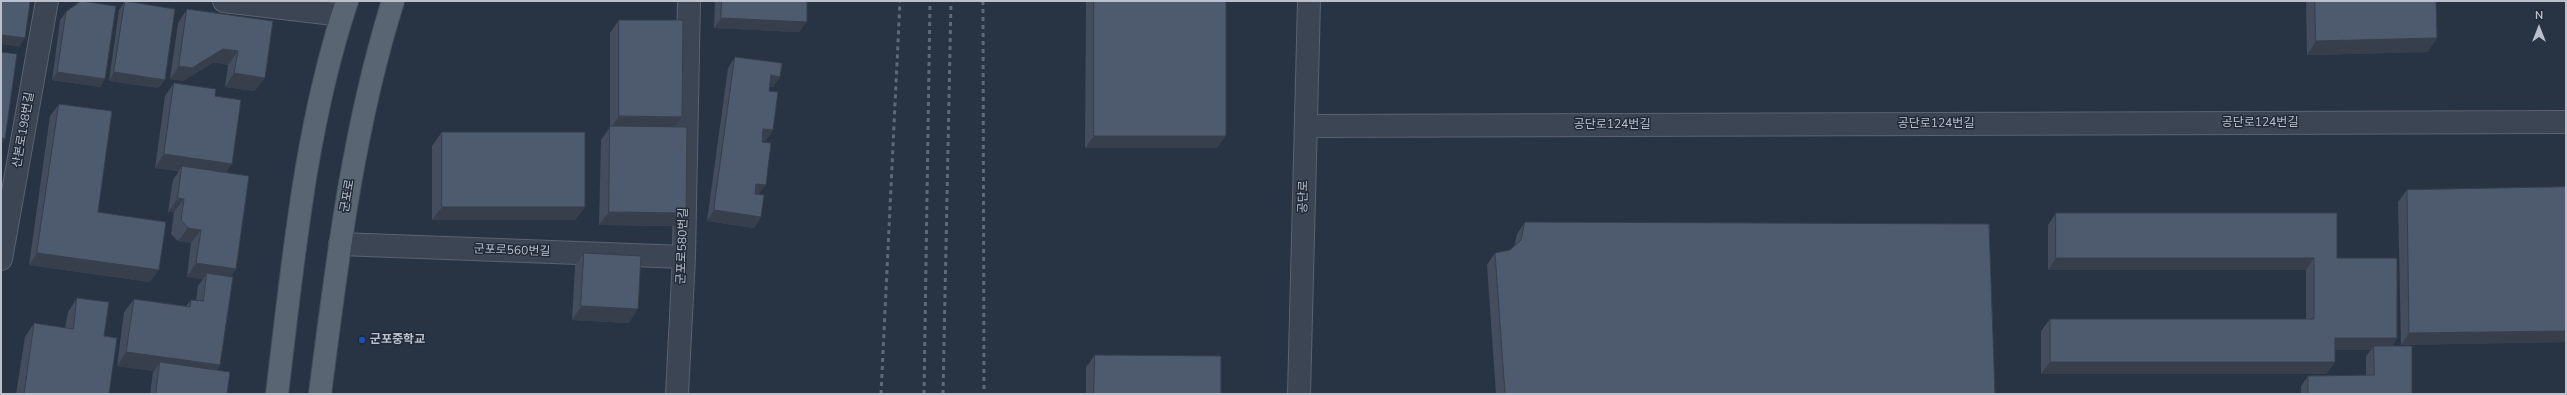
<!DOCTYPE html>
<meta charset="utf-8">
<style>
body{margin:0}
#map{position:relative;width:2567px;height:395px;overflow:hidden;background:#283344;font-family:"Nunito Sans",sans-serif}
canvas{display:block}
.frame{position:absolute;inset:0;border:2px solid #bac1cd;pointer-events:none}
.north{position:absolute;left:2519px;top:8px;width:40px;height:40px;-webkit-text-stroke:3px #212a39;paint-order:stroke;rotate:0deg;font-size:11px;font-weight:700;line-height:16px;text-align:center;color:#bac1cd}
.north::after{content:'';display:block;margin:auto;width:14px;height:18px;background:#bac1cd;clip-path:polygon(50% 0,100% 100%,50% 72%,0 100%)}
</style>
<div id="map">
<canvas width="2567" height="395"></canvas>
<div class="frame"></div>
<div class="north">N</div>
</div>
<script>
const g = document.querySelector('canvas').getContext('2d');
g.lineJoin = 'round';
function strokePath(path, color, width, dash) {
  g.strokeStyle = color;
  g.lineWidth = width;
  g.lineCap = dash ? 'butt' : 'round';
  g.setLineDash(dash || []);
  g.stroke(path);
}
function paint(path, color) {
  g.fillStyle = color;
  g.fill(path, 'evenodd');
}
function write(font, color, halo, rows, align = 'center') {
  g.font = font + ' "Nunito Sans","Noto Sans KR",sans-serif';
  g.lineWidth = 3;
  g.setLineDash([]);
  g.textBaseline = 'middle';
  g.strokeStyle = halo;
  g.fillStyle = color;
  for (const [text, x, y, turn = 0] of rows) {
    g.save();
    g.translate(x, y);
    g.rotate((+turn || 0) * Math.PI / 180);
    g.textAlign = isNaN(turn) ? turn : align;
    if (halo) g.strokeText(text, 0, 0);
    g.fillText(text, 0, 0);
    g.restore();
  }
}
const minor = new Path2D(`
 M224,1L342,15
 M1306,126L2566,122
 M340,244L684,257
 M1,259L47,1
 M677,394L684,257L689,1
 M1299,394L1309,1`);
const major = new Path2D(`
 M277,394C293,263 305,127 347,1
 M320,394C337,262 353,129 393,1`);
const rail = new Path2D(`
 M983,1L984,394
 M881,394L900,1
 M924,394L930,1
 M943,394L951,1`);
const wall = new Path2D(`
 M125,1L159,88L109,81L119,10Z
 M715,1H807L799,32L714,28Z
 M1086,1H1226L1217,148H1085Z
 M2306,1H2436L2428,52L2307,55Z
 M187,9L273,21L255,91L225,87L228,65L214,62L183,81L170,79L178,23Z
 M66,12L105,79L100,87L52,80L60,20Z
 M619,20L682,117L675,127L686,213L676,226L599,225L601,140L610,127V33Z
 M735,57L780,77L773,87H769L766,141L762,140L759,195L761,217L754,228L707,221L728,68Z
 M174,83L215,96L226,173L236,269L231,276L220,365L217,370L227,394H150L153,372L154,371L117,366L124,312L134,299L186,306L191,300H196L198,286L203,279L187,277L191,243L178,241L171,234L174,212H168L173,180L179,171L155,168L165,96Z
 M59,104L98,212L150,282L29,265L50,116Z
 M442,132L585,207L575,220H432V146Z
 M2566,187V342L2401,345L2398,202L2407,190Z
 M2056,213L2337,258L2397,338L2392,346L2412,394H2301V386L2308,376L2366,375V356L2371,350H2335V362L2326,374H2041V331L2050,319H2306V270H2048V225Z
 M1525,222L1995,394H1496L1487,265L1495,253L1510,250L1514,247L1517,234Z
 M584,253L629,323L572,320L575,266Z
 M77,298L104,336L109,394H16L25,337L34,323L65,328L68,312Z
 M1095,355L1221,394H1086V367Z`);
const shadedWall = new Path2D(`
 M721,18L807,22L799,32L714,28Z
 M1,35L25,38L19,47L1,44Z
 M2437,38L2428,52L2307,55L2316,41Z
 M223,49L238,51L228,65L214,62L183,81L170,79L179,66Z
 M57,72L105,79L100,87L52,80Z
 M114,72L165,80L159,88L109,81Z
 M234,73L265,78L255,91L225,87Z
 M771,75L780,77L773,87L763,86Z
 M619,116L682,117L673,130H610Z
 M763,129L773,130L766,141L756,140Z
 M1094,136H1226L1217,148H1085Z
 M1,138L5,139L1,145Z
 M164,154L232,164L223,177L182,166L179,171L155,168Z
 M756,184L766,185L758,195L748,194Z
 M178,198L184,199L174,212H168Z
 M442,207H585L575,220H432Z
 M714,210L761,217L754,228L707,221Z
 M609,212L686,213L676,226L599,225Z
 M188,228L201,230L191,243L178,241Z
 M37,253L159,270L150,282L29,265Z
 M2056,258H2314L2306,270H2048Z
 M196,263L236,269L227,282L207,273L203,279L187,277Z
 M581,306L638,309L629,323L572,320Z
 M2566,331V342L2401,345L2409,333Z
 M2335,338H2397L2389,350L2374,346L2371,350H2326Z
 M126,352L220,365L211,379L160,362L154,371L117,366Z
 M2050,362H2335L2326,374H2041Z`);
const building = new Path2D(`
 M1,1H29L30,3L25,38L1,35Z
 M81,1L116,6L105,79L57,72L66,12Z
 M125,1L175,9L165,80L114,72Z
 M722,1H807V22L721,18Z
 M1094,1H1226V136H1094Z
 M2315,1H2436L2437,38L2316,41Z
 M187,9L273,21L265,78L234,73L238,51L223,49L192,68L179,66Z
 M619,20H683L682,117L619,116Z
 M1,52L17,54L5,139L1,138Z
 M735,57L782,63L780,77L771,75L769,91L778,92L773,130L763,129L762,142L771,143L766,185L756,184L755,194L764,195L761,217L714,210Z
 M174,83L216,89L215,96L241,100L232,164L164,154Z
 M59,104L112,111L98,212L166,222L159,270L37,253Z
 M610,126L687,127L686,213L609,212Z
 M442,132H585V207H442Z
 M182,166L249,176L236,269L196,263L201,230L188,228L181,220L184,199L178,198Z
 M2566,187V331L2409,333L2407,190Z
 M2056,213H2337V258H2397V338H2335V362H2050V319H2314V258H2056Z
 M1525,222L1989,224L1995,394H1505L1495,253L1510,250L1521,240Z
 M584,253L641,256L638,309L581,306Z
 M207,273L233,277L220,365L126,352L134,299L190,307L191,300L203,301Z
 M77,298L109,302L104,336L117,338L109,394H24L34,323L73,329Z
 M2374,346H2412V394H2308V376L2374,375Z
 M1095,355L1221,356V394H1094Z
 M160,362L230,372L227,394H156Z`);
const markers = [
 [362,340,4,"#1a4fb4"]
];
const streetNames = [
 ["공단로124번길",2260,123],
 ["공단로124번길",1936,124],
 ["공단로124번길",1612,125],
 ["산본로198번길",24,130,-80],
 ["군포로",348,196,-80],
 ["공단로",1304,197,-89],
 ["군포로580번길",683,246,-88],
 ["군포로560번길",512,251,2]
];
const poiNames = [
 ["군포중학교",370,340]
];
strokePath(minor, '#5b6371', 24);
strokePath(major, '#464e5d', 24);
strokePath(minor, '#3c4553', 22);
strokePath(major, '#5a6573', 22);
strokePath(rail, '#5e697a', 3, [4, 4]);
paint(wall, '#434d5e');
paint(shadedWall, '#373f4c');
paint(building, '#4e5a6d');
strokePath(building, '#373f4c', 1);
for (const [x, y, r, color] of markers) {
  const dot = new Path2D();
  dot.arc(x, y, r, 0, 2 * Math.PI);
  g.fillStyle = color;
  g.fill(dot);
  strokePath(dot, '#212a39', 1.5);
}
write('12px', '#bac1cd', '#212a39', streetNames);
write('bold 12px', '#bac1cd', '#212a39', poiNames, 'left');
</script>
